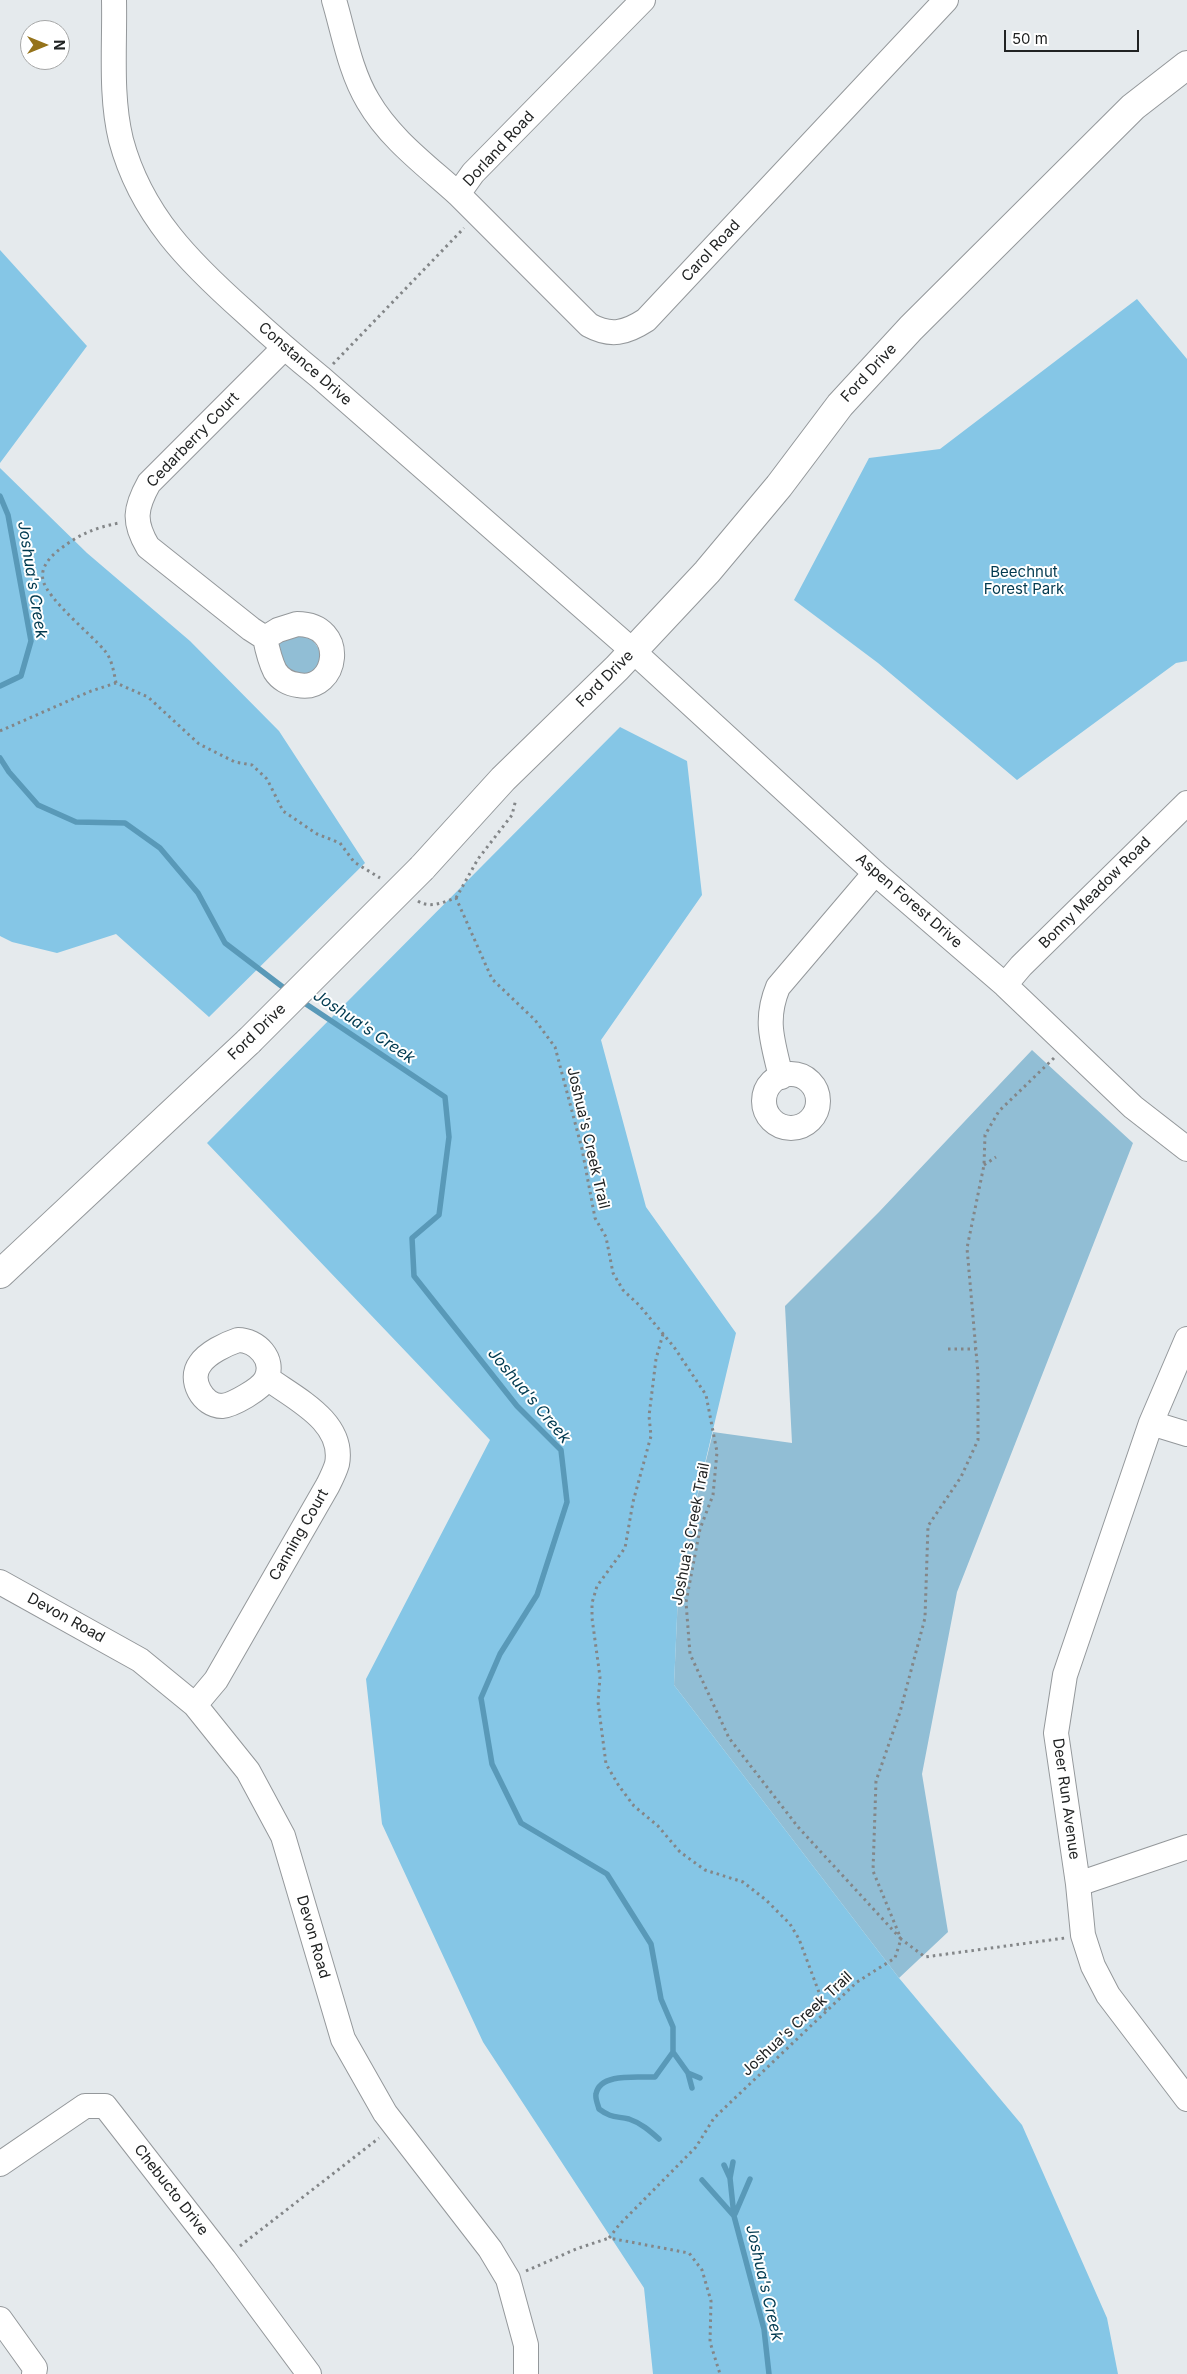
<!DOCTYPE html>
<style>
body{margin:0}
#map{position:relative;width:1187px;height:2374px;overflow:hidden;background:#e5eaed;font-family:Inter,sans-serif}
canvas{display:block}
.north{position:absolute;left:20px;top:20px;width:50px;height:50px;box-sizing:border-box;background:#fff;border:1px solid #a6a7a7;border-radius:50%;rotate:90deg;font-size:14px;font-weight:700;line-height:20px;text-align:center;color:#212323}
.north::after{content:'';display:block;margin:auto;width:18px;height:22px;background:#95731b;clip-path:polygon(50% 0,100% 100%,50% 72%,0 100%)}
.scale{position:absolute;left:1004px;top:30px;width:135px;height:22px;box-sizing:border-box;border:2px solid #212323;border-top:0;padding-left:6px;font-size:15px;line-height:18px;white-space:nowrap;color:#212323;-webkit-text-stroke:4px #fff;paint-order:stroke}
</style>
<div id="map">
<canvas width="1187" height="2374"></canvas>
<div class="north">N</div>
<div class="scale">50 m</div>
</div>
<script>
const g = document.querySelector('canvas').getContext('2d');
g.lineJoin = 'round';
function paint(path, color) {
  g.fillStyle = color;
  g.fill(path, 'evenodd');
}
function strokePath(path, color, width, dash) {
  g.strokeStyle = color;
  g.lineWidth = width;
  g.lineCap = dash ? 'butt' : 'round';
  g.setLineDash(dash || []);
  g.stroke(path);
}
function write(font, color, halo, rows, align = 'center') {
  g.font = font + ' Inter,sans-serif';
  g.lineWidth = 4;
  g.setLineDash([]);
  g.textBaseline = 'middle';
  g.strokeStyle = halo;
  g.fillStyle = color;
  for (const [text, x, y, turn = 0] of rows) {
    g.save();
    g.translate(x, y);
    g.rotate((+turn || 0) * Math.PI / 180);
    g.textAlign = isNaN(turn) ? turn : align;
    if (halo) g.strokeText(text, 0, 0);
    g.fillText(text, 0, 0);
    g.restore();
  }
}
const green = new Path2D(`
 M306,635C323,647 328,665 305,675L287,670L280,659L278,641L292,636Z
 M1032,1050L1133,1143L957,1592L922,1774L948,1932L899,1978L674,1685L679,1572L713,1432L792,1443L785,1306L879,1212Z`);
const forest = new Path2D(`
 M0,250L87,346L0,463Z
 M1137,299L1187,359V661L1176,663L1017,780L878,663L794,600L869,458L940,449Z
 M0,468L87,553L190,641L279,731L365,863L209,1017L116,934L57,953L12,942L0,936Z
 M620,727L687,761L702,895L601,1040L646,1207L736,1333L679,1572L674,1685L899,1978L1022,2125L1107,2318L1118,2374H653L644,2288L483,2042L382,1824L366,1679L490,1440L207,1143Z`);
const stream = new Path2D(`
 M0,496L8,515L31,641L21,676L0,686
 M0,758L9,772L38,805L76,822L125,823L160,848L198,893L225,943L288,991
 M300,1000L445,1097L449,1137L439,1215L412,1238L414,1276L517,1406L561,1450L567,1502L537,1595L500,1654L481,1698L492,1764L521,1823L607,1874L651,1944L661,1999L673,2027V2052L655,2077C639,2078 600,2072 596,2094C595,2098 598,2105 599,2109C611,2118 615,2116 629,2119C641,2123 650,2131 659,2139
 M673,2052L688,2073L700,2078
 M688,2073L692,2088
 M733,2162L730,2178L734,2216
 M724,2165L730,2178
 M702,2180L734,2216L764,2329L769,2374
 M735,2214L750,2179`);
const path = new Path2D(`
 M333,364L464,228
 M116,683C114,673 112,659 105,651C92,635 47,599 43,580C40,567 51,556 60,549C80,534 94,528 119,523
 M0,731L91,691L116,683L148,697L199,744L235,762L252,765L267,779L283,811L317,834L340,843L354,862L380,878
 M456,898L478,859L512,815L516,799
 M418,901C430,909 443,902 456,898L492,979L535,1020L555,1047L582,1149L595,1218L606,1237L613,1273L623,1290L639,1305L674,1347L706,1395L717,1452L713,1495L700,1529L686,1602L690,1654L729,1738L798,1827L901,1939L895,1958L857,1982L714,2118L696,2147L619,2225L609,2238L689,2253L702,2270L711,2301L710,2342L720,2374
 M1054,1058L999,1111L985,1135L984,1165L967,1248L978,1374V1440L961,1477L928,1526L925,1618L900,1712L876,1781L873,1871L901,1939L925,1957L1065,1938
 M984,1165L996,1157
 M663,1334L656,1359L649,1416L651,1436L633,1502L625,1548L597,1586L592,1603V1618L600,1677L598,1702L606,1764L619,1786L634,1806L658,1826L680,1852L705,1870L743,1882L766,1900L790,1924L799,1939L826,2011
 M948,1349H976
 M240,2246L379,2138
 M526,2271L576,2249L609,2238`);
const minor = new Path2D(`
 M114,0C115,46 110,95 121,140C141,215 190,263 245,312C270,335 294,356 320,377L633,651L875,873L1005,985L1133,1107L1187,1149
 M334,0C344,34 350,71 368,101C390,139 426,165 458,194L473,173L643,0
 M458,194L589,325C611,337 626,333 646,320L946,0
 M297,624C349,624 338,693 298,685C289,684 280,679 275,671C270,661 267,648 265,638L278,630Z
 M265,638L251,629L148,547C133,522 135,508 149,483L284,348
 M1005,985L1021,966L1187,803
 M764 1101a27 27 0 1 1 54 0a27 27 0 1 1-54 0Z
 M781,1077C773,1042 764,1021 778,987L875,873
 M1187,1339L1151,1423L1065,1675L1056,1733L1078,1884L1083,1935L1093,1966L1108,1995L1187,2099
 M238,1340C256,1340 276,1359 266,1379C261,1389 233,1405 222,1406C203,1406 188,1380 200,1364C207,1353 226,1344 238,1340Z
 M1151,1423L1187,1434
 M0,1582L140,1660L195,1705L248,1771L283,1836L343,2039L385,2113L490,2249L508,2279L526,2345V2374
 M195,1705L216,1680L328,1485C331,1479 335,1471 337,1464C345,1422 296,1399 267,1378
 M1078,1884L1187,1847
 M0,2164L85,2106H105L224,2259L309,2374
 M0,2319L35,2368L34,2374`);
const major = new Path2D(`
 M422,868L503,779L617,668L707,572L779,486L840,405L911,328L1133,107L1187,65
 M0,1274L249,1041`);
const majorBridge = new Path2D(`
 M249,1041L422,868`);
const streetNames = [
 ["Dorland Road",499,149,-47],
 ["Carol Road",711,251,-47],
 ["Constance Drive",305,364,41],
 ["Ford Drive",869,373,-47],
 ["Cedarberry Court",193,440,-46],
 ["Ford Drive",605,679,-45],
 ["Bonny Meadow Road",1095,893,-45],
 ["Aspen Forest Drive",909,901,41],
 ["Ford Drive",257,1032,-44],
 ["Joshua's Creek Trail",588,1138,77],
 ["Joshua's Creek Trail",691,1534,-79],
 ["Canning Court",299,1535,-60],
 ["Devon Road",66,1618,29],
 ["Deer Run Avenue",1066,1799,82],
 ["Devon Road",313,1937,74],
 ["Joshua's Creek Trail",797,2024,-43],
 ["Chebucto Drive",171,2190,52]
];
const parkNames = [
 ["Beechnut",1024,572],
 ["Forest Park",1024,589]
];
const waterNames = [
 ["Joshua's Creek",32,580,81],
 ["Joshua's Creek",364,1027,34],
 ["Joshua's Creek",529,1396,50],
 ["Joshua's Creek",764,2283,77]
];
paint(green, '#91bed5');
paint(forest, '#85c6e6');
strokePath(stream, '#5999b8', 5.5);
strokePath(minor, '#94989b', 26);
strokePath(major, '#94989b', 30);
strokePath(path, '#838688', 3, [2.5, 4]);
strokePath(minor, '#fff', 24);
strokePath(major, '#fff', 28);
strokePath(majorBridge, '#94989b', 30, []);
strokePath(majorBridge, '#fff', 28);
write('15px', '#212323', '#fff', streetNames);
write('15px', '#00394f', '#fff', parkNames);
write('italic 16px', '#003a50', '#fff', waterNames);
</script>
